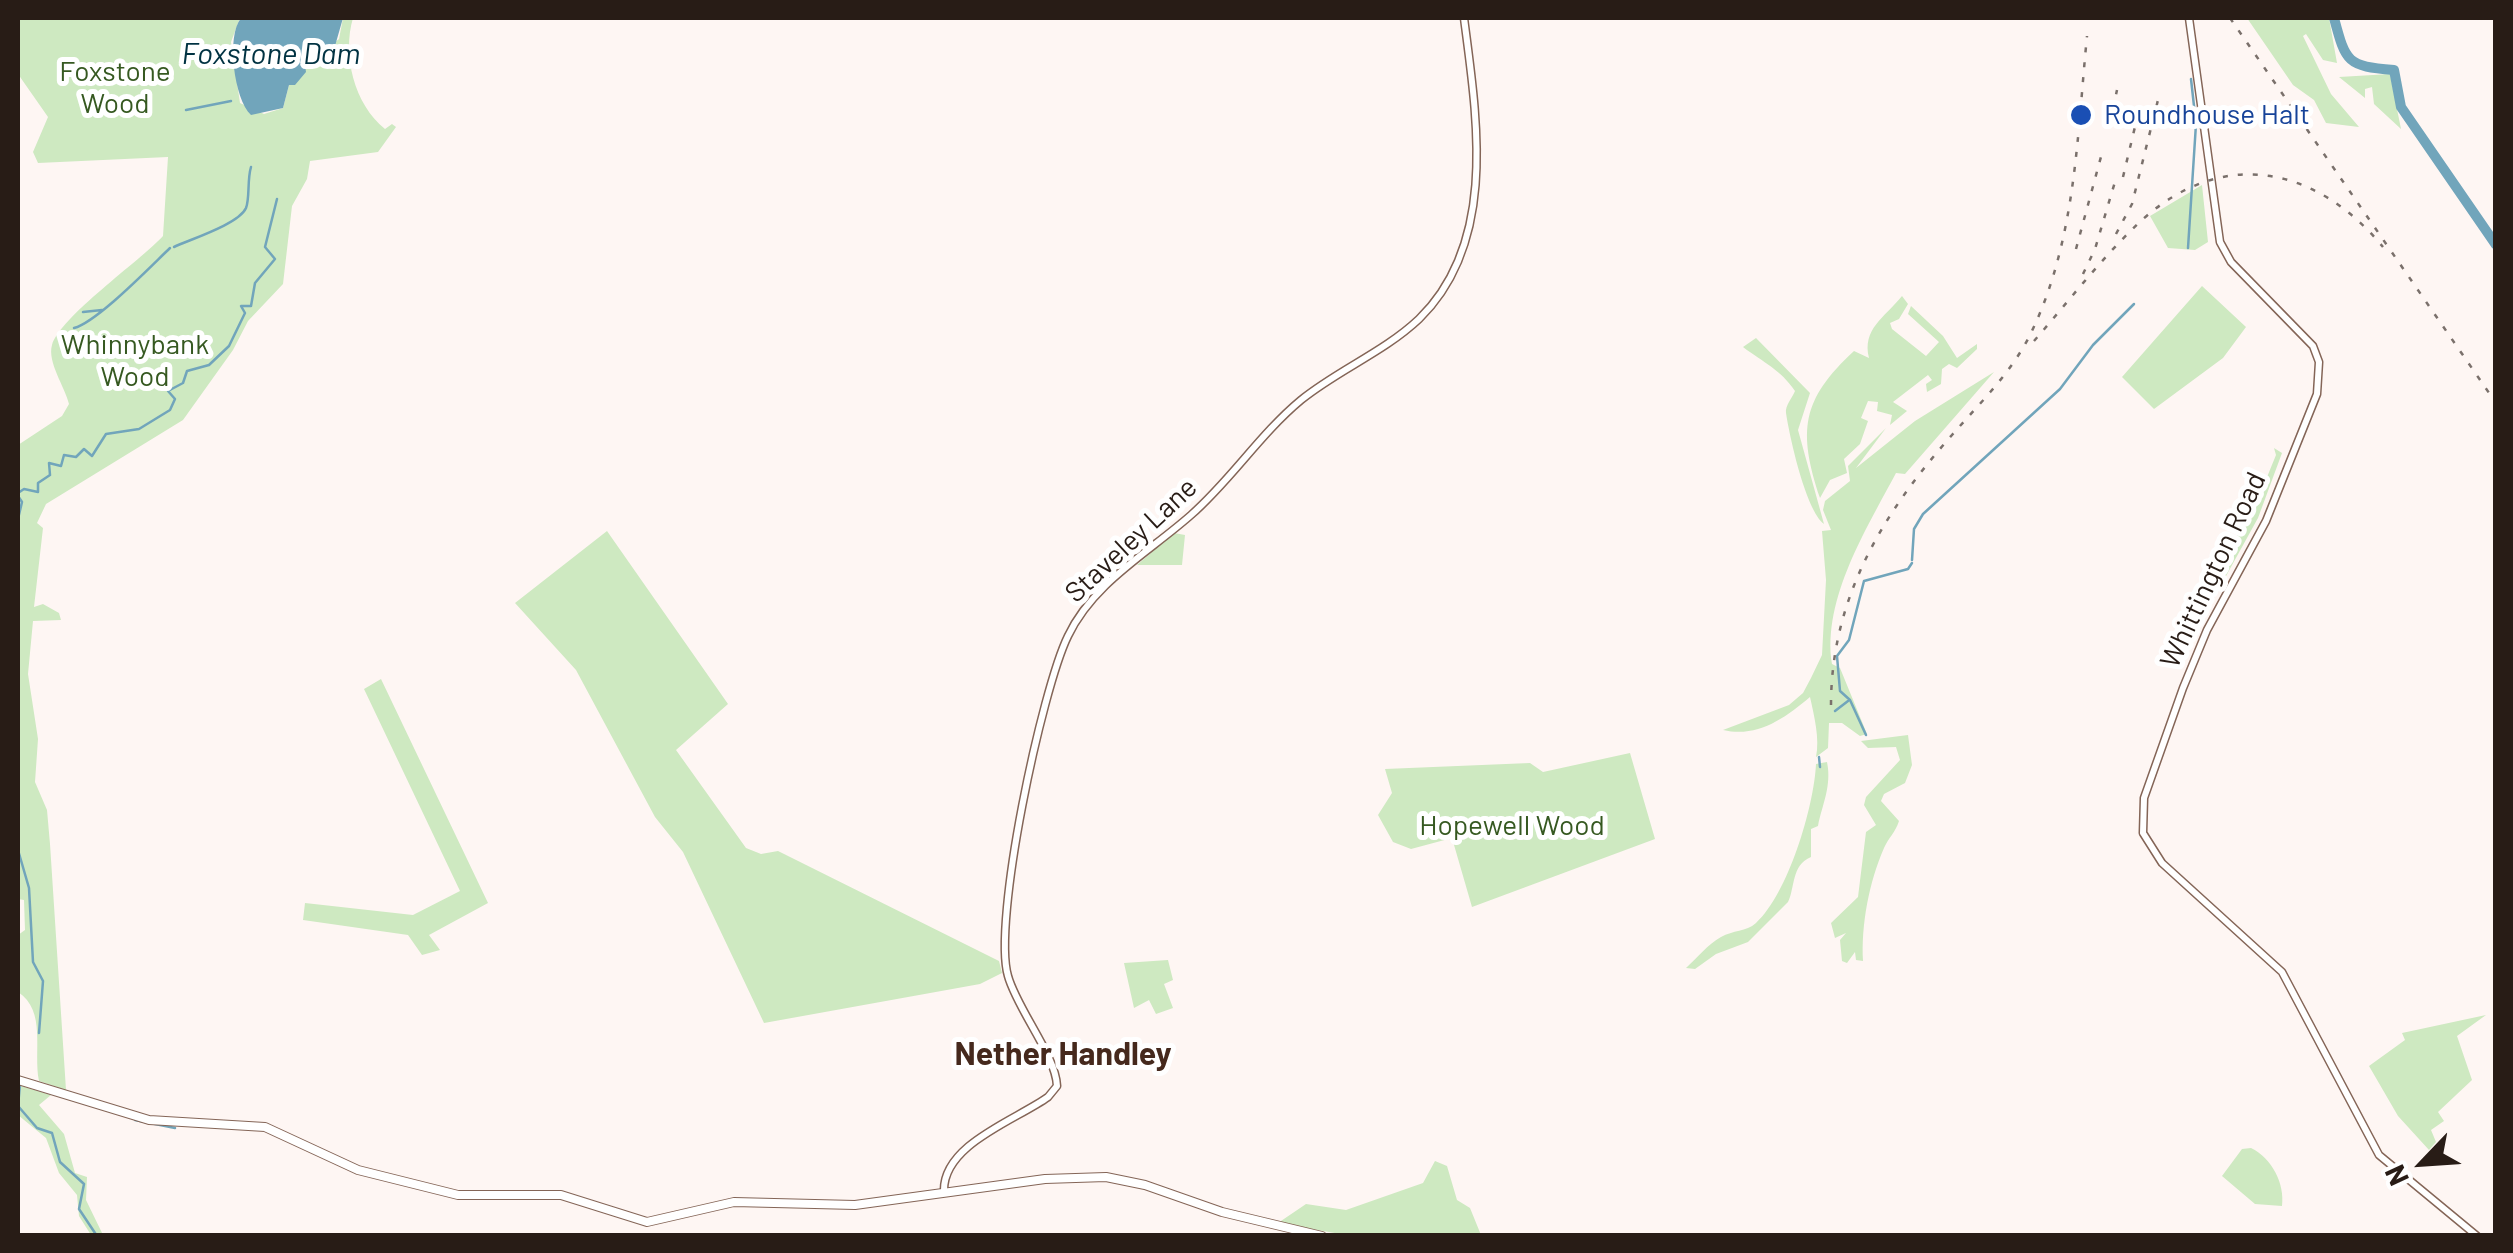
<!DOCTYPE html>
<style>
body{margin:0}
#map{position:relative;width:2513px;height:1253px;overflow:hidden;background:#fef6f3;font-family:Barlow,sans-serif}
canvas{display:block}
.frame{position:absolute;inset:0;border:20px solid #281c16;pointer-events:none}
.north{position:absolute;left:2373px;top:1113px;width:100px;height:100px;-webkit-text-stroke:8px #fff;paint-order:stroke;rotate:245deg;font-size:28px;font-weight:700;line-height:40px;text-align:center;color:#281c16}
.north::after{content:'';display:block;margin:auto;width:35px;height:45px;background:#281c16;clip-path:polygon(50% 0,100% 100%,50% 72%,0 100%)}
</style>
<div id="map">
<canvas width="2513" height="1253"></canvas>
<div class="frame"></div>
<div class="north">N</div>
</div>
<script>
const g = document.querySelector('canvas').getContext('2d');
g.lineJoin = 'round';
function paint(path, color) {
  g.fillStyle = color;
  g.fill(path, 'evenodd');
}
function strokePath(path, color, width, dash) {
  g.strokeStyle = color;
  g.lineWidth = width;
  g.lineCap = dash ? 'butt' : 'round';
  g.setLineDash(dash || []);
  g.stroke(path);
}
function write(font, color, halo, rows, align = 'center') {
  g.font = font + ' Barlow,sans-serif';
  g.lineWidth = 10;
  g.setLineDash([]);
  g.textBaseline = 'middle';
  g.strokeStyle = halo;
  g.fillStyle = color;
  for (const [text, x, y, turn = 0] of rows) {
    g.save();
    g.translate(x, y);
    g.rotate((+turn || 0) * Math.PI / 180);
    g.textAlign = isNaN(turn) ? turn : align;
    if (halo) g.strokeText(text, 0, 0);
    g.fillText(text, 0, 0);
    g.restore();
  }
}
const green = new Path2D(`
 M18,18H240L231,42L240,103L264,114L283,108L289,85L305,65L339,39L343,18H353C342,55 354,104 385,129L392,124L396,127L378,152L310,161L307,179L292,206L283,284L248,321L233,350L183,420L46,504L37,523L43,528L34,607L43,604L59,613L61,620L33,621L28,674L38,739L35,782L47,810L50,844L66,1090L39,1081C33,1051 47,1011 18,992V935L25,930L24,900L18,899V445L62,416L69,404C65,387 47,362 52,345C60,317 140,261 163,236L168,157L38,163L33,152L48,117L18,74Z
 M2247,18H2329L2337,63L2323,60L2306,34L2303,36L2331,94L2359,127L2326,123L2314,100L2293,85Z
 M2390,74L2401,129L2374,104L2372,87L2365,89V98L2339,77Z
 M2202,185L2208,242L2195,250L2168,248L2150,216Z
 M2202,286L2246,327L2223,358L2154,409L2122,377Z
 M1902,296L1908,304L1899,319L1890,323L1892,329L1926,356L1939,342L1908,314L1911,306L1943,336L1957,358L1977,344V349L1957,368L1949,364L1942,369L1941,384L1927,392L1926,384L1932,380L1928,375L1893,402L1907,411L1890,425L1892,415L1877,411L1878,402L1868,401L1861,418L1868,421L1860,444L1844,459L1847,473L1830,480L1820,498C1798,431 1801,400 1854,351L1869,358C1862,329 1884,318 1902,296Z
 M1756,338L1810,393L1798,430L1824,524C1806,510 1790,439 1786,413C1785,406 1792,398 1795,391C1780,369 1764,363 1743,347Z
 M1994,372L1905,474L1896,473C1867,528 1822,599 1832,664L1840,668L1867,734L1860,736L1842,723H1829L1828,748L1816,757C1820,739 1814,715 1810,697C1784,719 1757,738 1723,730L1789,705L1803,693L1811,678L1822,655L1826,580L1822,531L1831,530L1823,510L1825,501L1850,481L1848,466L1886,428L1856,468L1915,421Z
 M2274,448L2282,453L2258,518L2210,605L2203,591L2254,509L2276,455Z
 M607,531L728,704L676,750L746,848L761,854L778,851L999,961L1002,973L980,984L764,1023L683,852L655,817L576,670L515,603Z
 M1174,533L1185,535L1182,565H1137Z
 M381,679L488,903L429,935L440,950L422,955L408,935L303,920L305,903L413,915L460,891L364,689Z
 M1908,735L1912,765L1905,783L1884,794L1881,801L1899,821C1895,833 1889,837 1884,848C1869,882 1861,925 1863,961L1856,960L1855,952L1847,963L1842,961L1840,940L1846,933L1835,938L1831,923L1858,897L1866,832L1876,825L1864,805L1866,797L1900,760L1896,747L1868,748L1861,741Z
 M1630,753L1655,839L1472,907L1452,838L1411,849L1393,842L1378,815L1392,793L1385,769L1530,763L1543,772Z
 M1827,762C1832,786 1822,805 1818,826L1811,829V857C1791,865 1795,889 1788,902L1748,942L1716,954L1695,969L1686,968C1697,958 1708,944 1721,937C1733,930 1746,932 1756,923C1788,894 1814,807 1816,764Z
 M1168,960L1173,980L1164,984L1173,1008L1156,1014L1149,1000L1134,1008L1124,963Z
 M2486,1015L2457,1036L2472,1080L2438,1112L2444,1121L2431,1130L2436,1142L2429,1150L2398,1116L2369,1066L2405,1040L2402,1033Z
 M18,1085L51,1095L39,1105L64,1134L75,1173L87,1177L86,1200L103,1235H91L79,1216L77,1195L59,1173L46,1138L18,1115Z
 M2251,1148C2272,1158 2285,1184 2282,1206L2255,1204L2222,1176L2242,1149Z
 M1435,1161L1447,1166L1457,1200L1470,1208L1481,1235H1346L1278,1223L1306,1204L1346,1210L1423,1183Z`);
const water = new Path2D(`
 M241,18H343L333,53L305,65L306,72L295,85H289L283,108L251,115C234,99 226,36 241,18Z`);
const stream = new Path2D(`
 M186,110L231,101
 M174,247C191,239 239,224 246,208C250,198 247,180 251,167
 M2188,248L2196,124L2191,79
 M83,312L102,310
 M74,328C97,322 149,268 170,248
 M18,493L24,489L38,492V483L50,475L49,463L61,466L64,455L76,457L84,449L92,456L106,434L139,429L170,410L175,399L168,391L183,383L187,371L209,365L229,346L245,313L241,306H251L255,283L275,259L265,247L277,199
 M18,496L22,502L18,519
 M1912,560L1914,529L1923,514L2060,389L2093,345L2134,304
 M1835,711L1848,701
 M1866,735L1850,700L1840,691L1837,656L1849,640L1864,581L1908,569L1912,563
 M1819,757L1820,767
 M18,850L29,888L33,962L43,981L39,1033
 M20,1085L18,1106L37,1128L52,1133L60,1162L84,1184L79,1209L97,1236
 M135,1120L175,1128`);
const river = new Path2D(`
 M2334,18C2346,63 2347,66 2394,70L2401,107L2496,245`);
const tertiary = new Path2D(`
 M2189,18L2220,242L2231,262L2313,346L2319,362L2317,394L2266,521L2207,630L2183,688L2144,798L2143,833L2162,863L2282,972L2379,1155L2477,1236
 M944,1190C944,1144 1016,1120 1048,1097L1057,1086C1056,1056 1017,1009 1008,976C992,922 1042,689 1068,636C1093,583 1148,553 1191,515C1231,480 1260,434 1301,400C1338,370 1384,352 1419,319C1498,242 1477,118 1464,18`);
const secondary = new Path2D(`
 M18,1080L149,1120L265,1127L358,1170L458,1195H561L647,1222L734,1202L855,1205L1045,1179L1106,1177L1145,1185L1222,1212L1322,1236`);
const rail = new Path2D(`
 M2230,18L2496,403
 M2113,109L2117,90
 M2123,177L2139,110
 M2116,234L2132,204L2159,96
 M2076,249L2102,153
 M2083,274L2095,249L2117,175
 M2034,341C2069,301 2103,256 2142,220C2224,146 2317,167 2383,247
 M1831,705C1831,598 1883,513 1952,435C1980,403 2012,372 2031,333C2076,240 2077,137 2087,36`);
const markers = [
 [2081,115,12,"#1a4fb4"]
];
const parkNames = [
 ["Foxstone",115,72],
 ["Wood",115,104],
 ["Whinnybank",135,345],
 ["Wood",135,377],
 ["Hopewell Wood",1512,826]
];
const transitNames = [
 ["Roundhouse Halt",2104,115]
];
const streetNames = [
 ["Staveley Lane",1131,540,-43],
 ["Whittington Road",2213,570,-65]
];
const waterNames = [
 ["Foxstone Dam",271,54]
];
const quarterNames = [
 ["Nether Handley",1063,1054]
];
paint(green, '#cee9c1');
paint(water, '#71a5bb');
strokePath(stream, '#71a5bb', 2.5);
strokePath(river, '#71a5bb', 10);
strokePath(tertiary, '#846557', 9);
strokePath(secondary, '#846557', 10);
strokePath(tertiary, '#fff', 6);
strokePath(secondary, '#fff', 8);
strokePath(rail, '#7a706b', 2.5, [5, 10]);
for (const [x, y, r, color] of markers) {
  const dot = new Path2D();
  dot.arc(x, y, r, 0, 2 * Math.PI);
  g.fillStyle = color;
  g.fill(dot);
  strokePath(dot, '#fff', 4);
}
write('28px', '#365921', '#fff', parkNames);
write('28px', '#164399', '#fff', transitNames, 'left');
write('28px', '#281c16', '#fff', streetNames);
write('italic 30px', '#003242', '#fff', waterNames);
write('bold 32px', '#45291d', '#fff', quarterNames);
</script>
